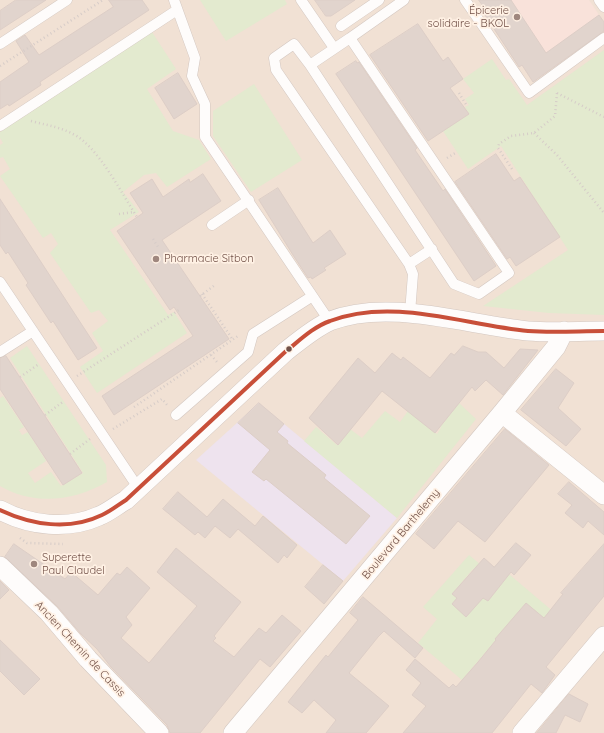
<!DOCTYPE html>
<meta charset="utf-8">
<style>
body{margin:0}
canvas{display:block;background:#f5ece4}
</style>
<canvas width="604" height="733"></canvas>
<script>
const g = document.querySelector('canvas').getContext('2d');
g.lineJoin = 'round';
function paint(path, color) {
  g.fillStyle = color;
  g.fill(path, 'evenodd');
}
function strokePath(path, color, width, dash) {
  g.strokeStyle = color;
  g.lineWidth = width;
  g.lineCap = dash ? 'butt' : 'round';
  g.setLineDash(dash || []);
  g.stroke(path);
}
function write(font, color, halo, rows, align = 'center') {
  g.font = font + ' Quicksand,sans-serif';
  g.lineWidth = 3.5;
  g.setLineDash([]);
  g.textBaseline = 'middle';
  g.strokeStyle = halo;
  g.fillStyle = color;
  for (const [text, x, y, turn = 0] of rows) {
    g.save();
    g.translate(x, y);
    g.rotate((+turn || 0) * Math.PI / 180);
    g.textAlign = isNaN(turn) ? turn : align;
    if (halo) g.strokeText(text, 0, 0);
    g.fillText(text, 0, 0);
    g.restore();
  }
}
const residential = new Path2D(`
 M0,0H604V733H0Z`);
const commercial = new Path2D(`
 M479,0H589L604,22V31L533,82Z`);
const education = new Path2D(`
 M259,403L397,518L343,581L196,460Z`);
const green = new Path2D(`
 M200,0H285L287,4L226,41Z
 M152,32L176,69L147,89L173,131L199,140L211,159L167,187L156,173L144,175L123,192L139,212L110,230L168,315L174,312L187,333L97,393L80,367L103,351L92,333L108,321L99,310L91,313L50,253L58,244L51,233L43,238L0,176L10,169L3,157L0,158V145L3,143L0,138V132Z
 M604,50V315L549,313L483,306L568,250L501,146L468,169L443,131L469,114L465,107L469,105L465,99L474,93L463,79L492,59L506,80L509,79L527,105Z
 M254,84L302,160L251,192L213,136V111Z
 M27,346L106,465L107,482C74,501 34,506 0,486V398L3,396L24,427L19,430L22,435L28,432L46,461L28,473L35,483L51,472L61,486L83,473L10,358Z
 M459,403L476,419L397,518L304,441L316,427L337,445L350,429L362,438L385,411L400,422L408,411L437,434L441,428L440,427Z
 M469,555L481,565L494,567L497,564L575,630L569,639L526,603L495,639L496,640L462,680L418,643L437,619L423,607ZM473,569L497,590L488,601L483,597L466,616L452,604L457,598L452,594Z`);
const building = new Path2D(`
 M16,0H46L0,30V11Z
 M109,0H142L149,10L40,82L41,85L9,106L8,104L0,109V82L29,62L16,41L25,35L39,55L113,7Z
 M315,0H355L331,16H326Z
 M479,0H511L546,53L599,15L604,22V31L533,82L522,65L519,67L483,12L486,11Z
 M418,24L443,61L448,57L463,79L450,88L469,114L428,141L370,55Z
 M356,61L357,63L359,62L417,148L415,150L443,191L445,189L496,266L474,281L336,74Z
 M178,73L197,104L174,119L155,88Z
 M496,154L514,181L520,177L560,237L516,266L510,257L507,259L455,182Z
 M203,174L221,201L162,240L229,339L114,415L102,396L193,336L174,307L170,310L117,231L143,213L130,193L152,179L163,197L189,179L190,182Z
 M278,188L313,243L330,230L346,254L324,268L326,270L312,279L311,277L308,278L293,255L259,200Z
 M0,199L97,348L78,360L53,321L51,323L26,285L28,283L8,252L6,254L0,245Z
 M463,346L478,352H486L504,368L520,349L538,350L503,395L486,380L475,391L472,387L435,433L382,391L338,445L309,418L358,358L375,373L392,353L401,360L403,357L430,378L451,353L454,355Z
 M6,356L82,473L63,485L0,389V358Z
 M556,369L574,383L558,408L581,429L566,446L521,410Z
 M259,403L284,424L277,432L288,441L287,443L326,475L324,478L370,516L346,544L266,479L264,481L252,472L270,450L238,423Z
 M505,429L549,465L485,542L458,521L434,549L416,534Z
 M569,482L604,512V535L588,521L583,528L565,513L572,505L558,494Z
 M178,492L207,517L223,499L255,526L263,516L297,545L287,558L284,555L278,563L238,529L230,538L215,526L205,538L198,532L195,535L163,509Z
 M516,543L531,555L514,575L511,572L488,601L483,598L466,617L452,604L457,598L452,594L484,558L494,567Z
 M14,544L65,579L71,572L98,595L117,573L120,575L127,567L150,588L126,617L132,625L121,638L149,663L197,606L157,572L176,548L241,602L214,636L216,638L213,641L234,657L259,628L266,633L282,615L301,631L270,667L260,659L200,733H170L167,725L111,667L97,649L81,634L57,606L5,557Z
 M604,544V596L546,667L555,675L542,693L531,684L492,733H403L426,706L412,695L421,683L406,670L415,659L449,688L453,684L456,687L478,662L496,640L495,639L526,603L544,618L563,594L561,593Z
 M323,565L343,581L324,604L305,587Z
 M0,581L9,590L0,599Z
 M363,597L423,648L415,658L384,631L378,637L349,673L389,706L366,733H326L336,720L327,712L314,700L302,713L288,702L326,655L328,657L358,620L350,613Z
 M0,640L40,679L24,695L0,671Z
 M569,694L588,704L580,722L565,715L556,733H537Z`);
const path = new Path2D(`
 M0,66L103,0
 M459,93L467,106
 M557,93L604,117
 M31,121C46,125 60,127 73,134C97,145 122,194 137,217
 M534,133L557,155L604,213
 M447,158L457,152
 M512,169L498,148L499,144L511,136L534,133L555,116L557,93L555,91
 M119,214L134,212
 M153,239L158,247
 M202,294L233,340
 M200,296L215,285
 M211,355L217,362
 M77,376L179,310
 M20,377L39,364
 M134,407L238,336
 M45,415L64,401
 M113,429L162,399L168,406
 M70,454L90,439
 M20,538L27,543L63,544`);
const service = new Path2D(`
 M174,0L195,58L192,76L205,104V137L330,322
 M301,0L334,48
 M465,0L529,93L604,38
 M599,0L604,7
 M341,26L379,0
 M350,38L404,0
 M0,44L67,0
 M310,65L350,38L509,273L479,294L454,284L310,65L294,44L274,58L276,70L409,264L413,274L410,313
 M0,126L177,10
 M212,225L249,200
 M409,264L432,249
 M0,282L139,489
 M0,352L33,331
 M176,415L248,352L253,334L311,297`);
const minor = new Path2D(`
 M502,413L604,495
 M0,510C30,526 68,530 99,516C109,512 117,505 126,500L285,352C299,341 314,328 330,321C389,298 467,325 528,331C553,333 579,331 604,331
 M0,566L49,613L88,659L159,733
 M233,733L502,413L556,347L564,331
 M522,733L604,636`);
const bus1 = new Path2D(`
 M0,510C32,525 69,531 102,515C111,511 118,505 126,500L285,352C299,341 313,327 330,321C393,297 464,325 528,331C553,333 579,331 604,331`);
const markers = [
 [517,17,4,"#9f877e"],
 [156,259,4,"#9f877e"],
 [289,349,3.5,"#715047"],
 [34,564,4,"#9f877e"]
];
const poiNames = [
 ["Épicerie",509,11,"right"],
 ["solidaire - BKOL",509,24,"right"],
 ["Pharmacie Sitbon",164,259],
 ["Superette",42,558],
 ["Paul Claudel",42,571]
];
const streetNames = [
 ["Boulevard Barthelemy",401,534,-50],
 ["Ancien Chemin de Cassis",80,649,47]
];
paint(residential, '#f1e1d4');
paint(commercial, '#f9e2da');
paint(education, '#eee3ee');
paint(green, '#e3eacf');
paint(building, '#e1d4cd');
strokePath(building, '#ddcec7', 1);
strokePath(service, '#d3c7c0', 11);
strokePath(minor, '#d3c7c0', 20);
strokePath(path, '#d6ccc8', 2.5, [1, 3]);
strokePath(service, '#fefcfb', 10);
strokePath(minor, '#fefcfb', 19);
strokePath(bus1, '#c84f39', 4);
for (const [x, y, r, color] of markers) {
  const dot = new Path2D();
  dot.arc(x, y, r, 0, 2 * Math.PI);
  g.fillStyle = color;
  g.fill(dot);
  strokePath(dot, '#fff1e4', 1.5);
}
write('11px', '#715047', '#fff1e4', poiNames, 'left');
write('11px', '#715047', '#fff1e4', streetNames);
</script>
